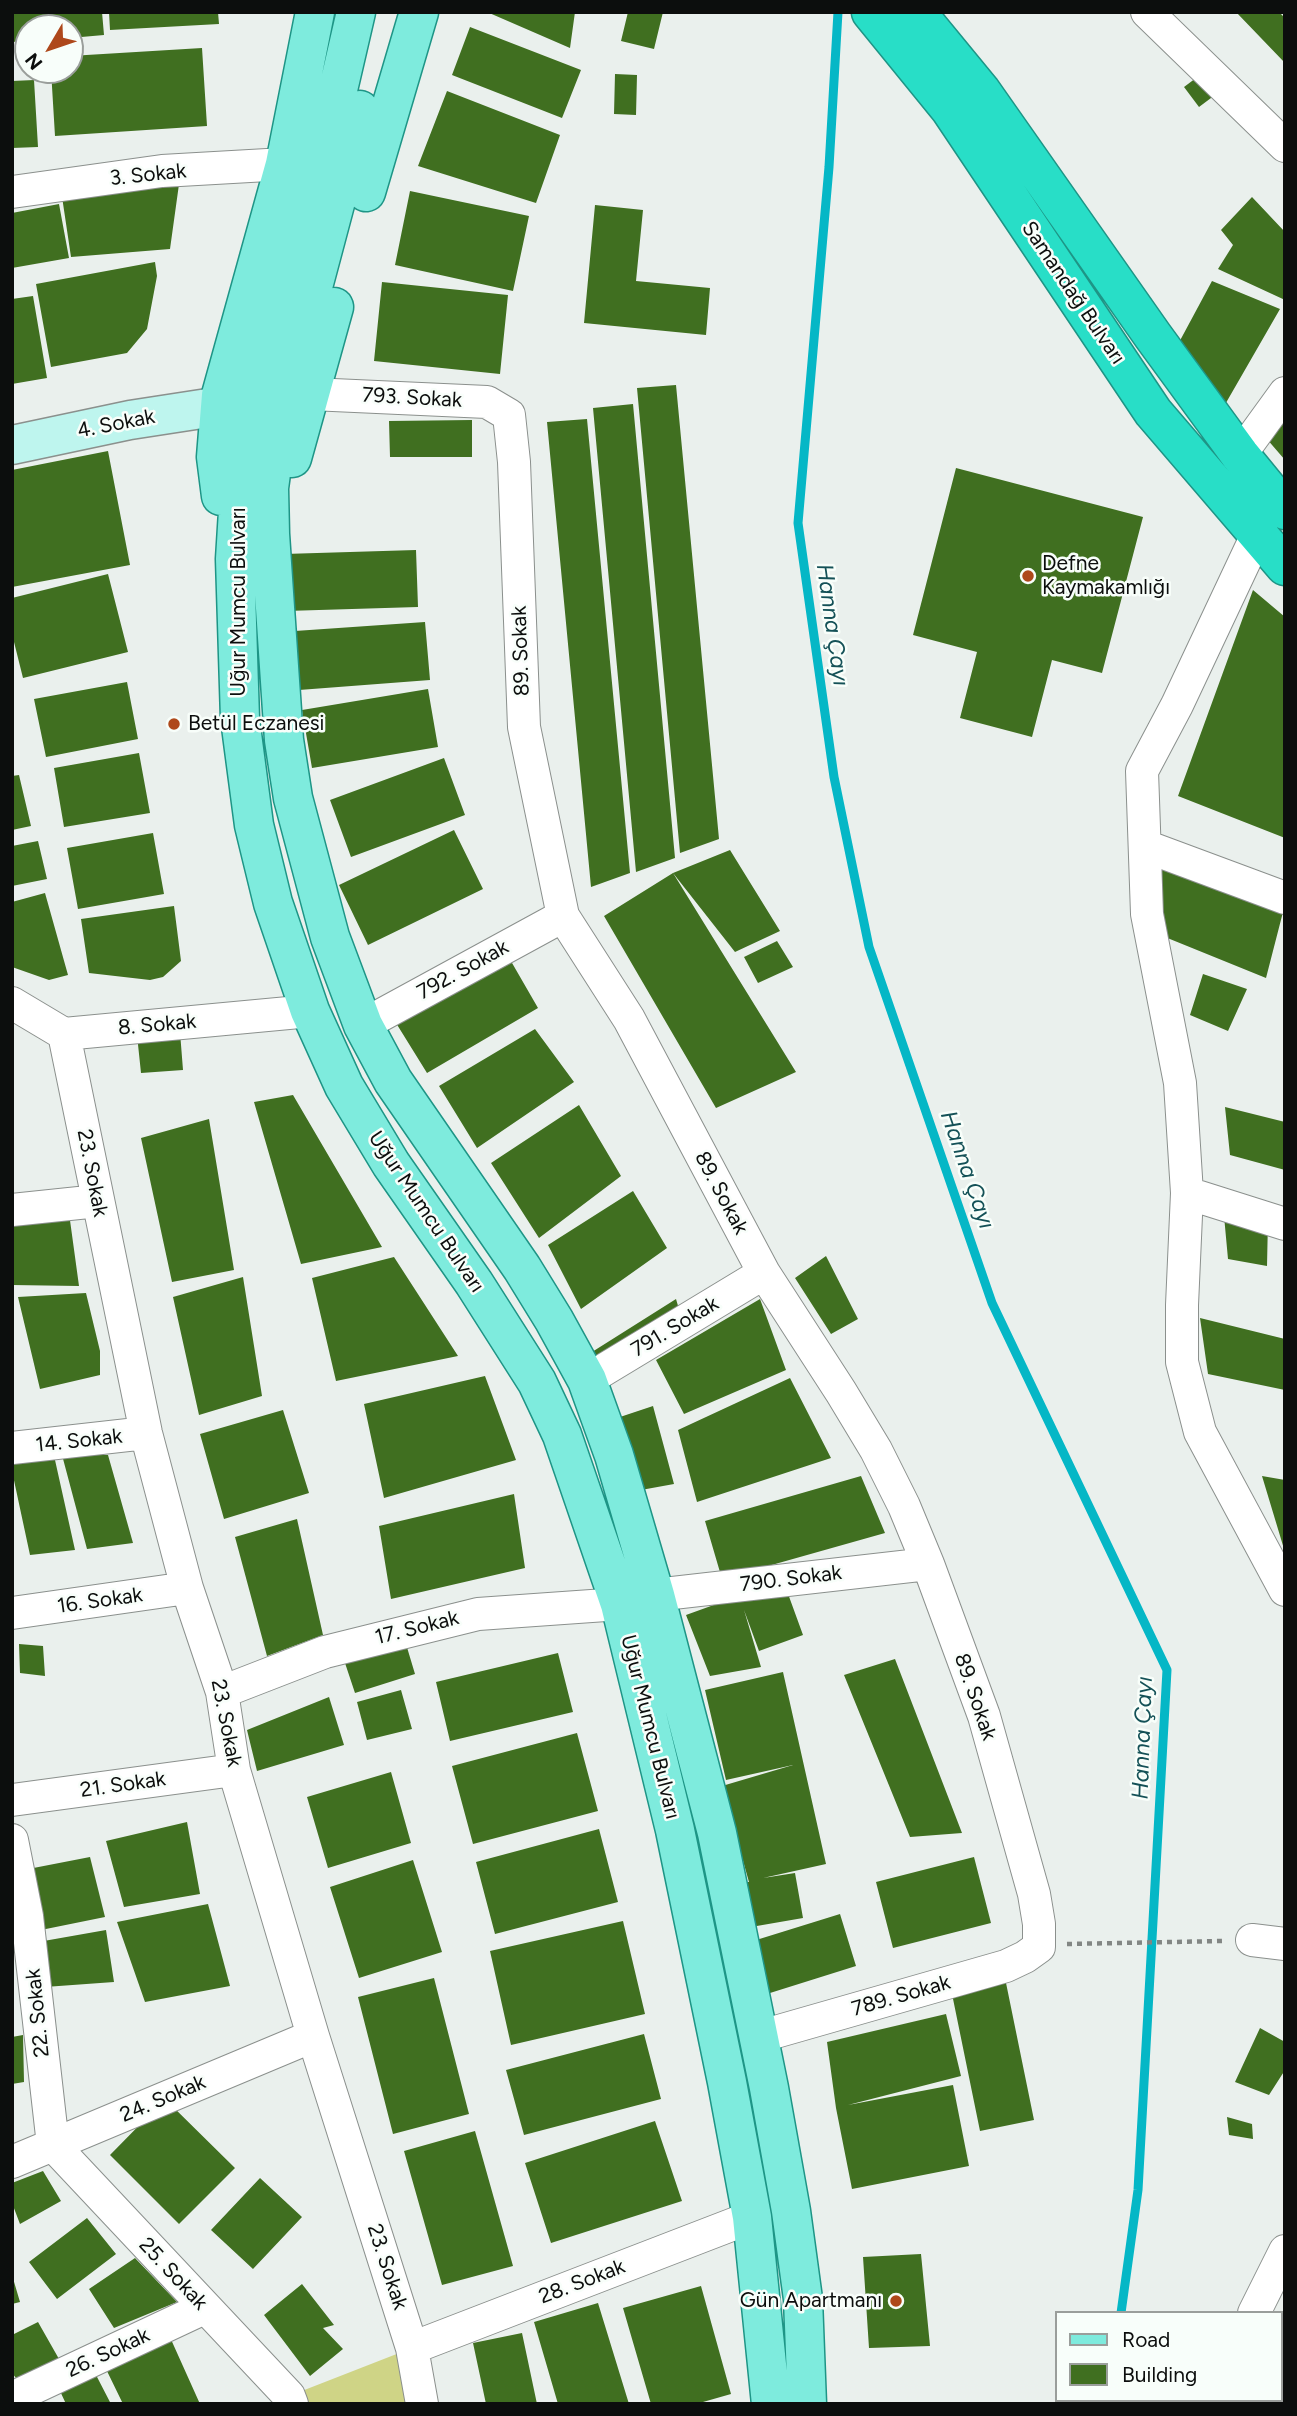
<!DOCTYPE html>
<meta charset="utf-8">
<style>
body{margin:0}
#map{position:relative;width:1297px;height:2416px;overflow:hidden;background:#eaf0ed;font-family:Figtree,sans-serif}
canvas{display:block}
.frame{position:absolute;inset:0;border:14px solid #0c0e0d;pointer-events:none}
.legend{position:absolute;left:1055px;top:2311px;width:228px;height:91px;box-sizing:border-box;background:#f8fefa;border:2px solid #9a9e9b;margin:0;padding:9px 12px;list-style:none;font-size:21px;color:#0c0e0d}
.legend li{display:flex;align-items:center;gap:14px;height:35px}
.legend b{width:35px;border:2px solid #9a9e9b}
.north{position:absolute;left:14px;top:14px;width:70px;height:70px;box-sizing:border-box;background:#f8fefa;border:2px solid #9a9e9b;border-radius:50%;rotate:231deg;font-size:19px;font-weight:700;line-height:28px;text-align:center;color:#0c0e0d}
.north::after{content:'';display:block;margin:auto;width:24px;height:32px;background:#ae481b;clip-path:polygon(50% 0,100% 100%,50% 72%,0 100%)}
</style>
<div id="map">
<canvas width="1297" height="2416"></canvas>
<div class="frame"></div>
<ul class="legend">
<li><b style="height:9px;background:#7eebdd"></b>Road</li>
<li><b style="height:19px;background:#406f20"></b>Building</li>
</ul>
<div class="north">N</div>
</div>
<script>
const g = document.querySelector('canvas').getContext('2d');
g.lineJoin = 'round';
function paint(path, color) {
  g.fillStyle = color;
  g.fill(path, 'evenodd');
}
function strokePath(path, color, width, dash) {
  g.strokeStyle = color;
  g.lineWidth = width;
  g.lineCap = dash ? 'butt' : 'round';
  g.setLineDash(dash || []);
  g.stroke(path);
}
function write(font, color, halo, rows, align = 'center') {
  g.font = font + ' Figtree,sans-serif';
  g.lineWidth = 5;
  g.setLineDash([]);
  g.textBaseline = 'middle';
  g.strokeStyle = halo;
  g.fillStyle = color;
  for (const [text, x, y, turn = 0] of rows) {
    g.save();
    g.translate(x, y);
    g.rotate((+turn || 0) * Math.PI / 180);
    g.textAlign = isNaN(turn) ? turn : align;
    if (halo) g.strokeText(text, 0, 0);
    g.fillText(text, 0, 0);
    g.restore();
  }
}
const green = new Path2D(`
 M412,2348L422,2404H292L289,2396Z`);
const stream = new Path2D(`
 M838,12L829,167L798,523L834,777L869,947L992,1303L1167,1670L1138,2190L1121,2313
 M1112,2404V2400`);
const building = new Path2D(`
 M12,12H102L104,35L70,38V28H28V41L12,42Z
 M109,12H218L219,24L110,30Z
 M487,12H575L570,48Z
 M628,12H663L654,49L621,41Z
 M1236,12H1279L1285,18V63Z
 M470,27L581,70L562,118L452,75Z
 M202,48L207,126L55,136L51,70H70V56Z
 M615,74L637,75L636,115L614,114Z
 M1200,75L1215,95L1199,107L1184,87Z
 M34,80L38,147L12,148V81Z
 M447,91L560,135L536,203L418,166Z
 M180,177L170,249L71,257L61,190Z
 M410,191L529,216L513,291L395,265Z
 M1252,197L1285,232V300L1218,269L1233,245L1221,230Z
 M59,204L69,258L12,268V213Z
 M595,205L643,210L636,281L710,288L706,335L584,323Z
 M155,262L157,276L147,329L127,353L51,367L36,284Z
 M1212,281L1280,309L1223,408L1176,348Z
 M382,282L508,295L500,374L374,361Z
 M33,296L47,378L12,384V299Z
 M676,385L719,839L680,853L637,388Z
 M633,404L675,858L636,872L593,408Z
 M1285,415V460L1266,438Z
 M587,419L630,873L591,887L547,422Z
 M472,420V457H390L389,421Z
 M108,451L130,565L12,587V470Z
 M956,468L1143,517L1102,673L1052,660L1032,737L960,718L977,652L913,635Z
 M416,550L418,607L286,611L284,554Z
 M108,574L128,652L23,678L12,634V598Z
 M1253,590L1285,617V838L1178,796Z
 M425,622L430,680L299,690L295,631Z
 M127,682L138,739L46,757L34,699Z
 M428,689L438,747L312,768L302,710Z
 M139,753L150,813L64,827L54,768Z
 M444,758L465,815L351,857L330,800Z
 M19,775L31,826L12,830V776Z
 M454,830L483,889L368,945L339,885Z
 M153,833L164,894L78,909L67,848Z
 M38,841L47,879L12,886V846Z
 M730,850L780,931L735,952L673,873Z
 M1154,857L1283,912L1266,978L1160,935Z
 M673,873L796,1072L716,1108L604,916Z
 M45,893L68,975L49,980L12,967V902Z
 M174,906L181,961L163,977L150,980L89,973L81,919Z
 M777,941L793,967L758,983L744,957Z
 M508,956L538,1008L427,1073L396,1023Z
 M1203,974L1247,989L1228,1031L1190,1015Z
 M535,1029L574,1082L477,1148L439,1086Z
 M180,1032L183,1070L141,1073L137,1035Z
 M293,1095L382,1247L301,1264L254,1102Z
 M579,1105L621,1176L539,1238L491,1163Z
 M1225,1107L1285,1122V1170L1230,1155Z
 M209,1119L234,1270L172,1282L141,1138Z
 M633,1191L667,1248L581,1309L548,1245Z
 M1223,1205L1268,1219L1267,1266L1228,1259Z
 M69,1213L79,1286L12,1285V1216Z
 M826,1256L858,1319L831,1334L795,1278Z
 M394,1257L458,1356L336,1381L312,1278Z
 M243,1277L262,1396L199,1415L173,1297Z
 M86,1293L100,1351V1375L40,1389L18,1297Z
 M676,1299L686,1333L612,1375L592,1352Z
 M760,1299L786,1370L684,1414L656,1360Z
 M1200,1318L1285,1339V1390L1208,1374Z
 M485,1376L516,1460L384,1498L364,1404Z
 M790,1378L831,1458L697,1502L678,1430Z
 M653,1406L674,1484L641,1490L620,1417Z
 M283,1410L309,1493L224,1519L200,1434Z
 M53,1451L75,1550L30,1555L12,1471V1457Z
 M62,1455H108L133,1543L87,1549Z
 M861,1476L885,1533L722,1579L705,1521Z
 M1262,1476L1285,1480V1549H1284Z
 M514,1494L525,1568L391,1599L379,1526Z
 M297,1519L323,1635L267,1656L235,1537Z
 M783,1580L803,1635L759,1651L744,1610L761,1667L710,1676L686,1615Z
 M19,1644L43,1646L45,1676L20,1673Z
 M406,1644L415,1674L355,1693L345,1663Z
 M558,1653L573,1712L450,1741L436,1682Z
 M895,1659L962,1833L910,1837L844,1675Z
 M783,1672L826,1864L763,1878L795,1873L803,1918L751,1927L743,1882H749L722,1786L793,1765L726,1780L705,1690Z
 M401,1690L412,1729L367,1740L357,1702Z
 M329,1697L344,1745L257,1771L247,1730Z
 M577,1733L598,1811L473,1844L452,1766Z
 M391,1772L411,1843L328,1868L307,1797Z
 M187,1822L200,1894L124,1907L106,1841Z
 M599,1829L618,1902L495,1934L476,1862Z
 M90,1857L105,1917L36,1931L18,1871Z
 M974,1857L991,1923L893,1948L876,1882Z
 M413,1860L442,1952L359,1978L330,1887Z
 M208,1904L230,1986L145,2002L117,1922Z
 M840,1914L856,1966L770,1993L753,1941Z
 M623,1921L645,2014L511,2045L490,1951Z
 M106,1930L114,1982L45,1987L38,1942Z
 M434,1978L469,2114L393,2134L358,1997Z
 M1005,1978L1034,2120L980,2131L951,1989Z
 M946,2014L961,2076L848,2105L953,2085L969,2166L852,2189L836,2108L827,2042Z
 M1260,2028L1285,2042V2070L1269,2095L1235,2082Z
 M644,2034L661,2099L524,2135L506,2070Z
 M23,2035L24,2082L12,2084V2037Z
 M165,2099L235,2168L179,2224L110,2155Z
 M1227,2117L1252,2124L1253,2139L1229,2135Z
 M655,2121L682,2201L551,2243L525,2163Z
 M475,2131L513,2266L442,2285L404,2151Z
 M43,2171L61,2201L20,2224L12,2203V2183Z
 M260,2178L302,2217L253,2269L211,2230Z
 M87,2218L116,2254L57,2299L29,2262Z
 M921,2254L930,2346L869,2348L863,2257Z
 M135,2258L177,2302L114,2328L89,2289Z
 M12,2275L20,2302L12,2304Z
 M302,2284L334,2325L323,2328L343,2349L310,2376L264,2315Z
 M701,2286L731,2394L696,2404H651L623,2308Z
 M598,2303L629,2404H558L534,2322Z
 M38,2322L59,2359L16,2378L12,2373V2335Z
 M522,2333L537,2404H486L473,2343Z
 M169,2335L200,2404H123L106,2369Z
 M96,2375L111,2404H66L60,2391Z`);
const path = new Path2D(`
 M1067,1944L1223,1941`);
const street = new Path2D(`
 M1147,12L1285,146
 M12,192L162,171L285,164
 M311,394L487,402L509,415L514,462L524,727L563,916L629,1019L764,1273L841,1392L876,1450L904,1506L928,1564L984,1716L1034,1894L1039,1924V1947L1025,1957L1006,1966L758,2037
 M1240,455L1285,393
 M1257,535L1177,705L1142,771L1147,914L1180,1083L1187,1193L1182,1305V1362L1200,1432L1285,1590
 M1145,846L1285,898
 M12,1003L64,1034L310,1011
 M363,1025L563,916
 M64,1034L146,1433L187,1588L222,1692L234,1770L313,2036L412,2348L422,2404
 M1187,1193L1285,1224
 M12,1210L98,1201
 M587,1380L764,1273
 M12,1448L146,1433
 M655,1595L928,1564
 M12,1613L187,1588
 M222,1692L325,1652L478,1614L620,1604
 M12,1800L234,1770
 M12,1840L27,1916L53,2145L289,2396L292,2404
 M1252,1940L1285,1944
 M12,2162L313,2036
 M1254,2313L1285,2251
 M412,2348L752,2217
 M12,2398L204,2308
 M1229,2404L1230,2400`);
const secondary = new Path2D(`
 M12,445L130,420L221,406`);
const primary = new Path2D(`
 M356,12L334,107L299,236L267,338L241,463L235,559L240,719L254,825L273,903L310,1011L344,1086L391,1164L474,1283L537,1382L562,1435L620,1604L675,1830L727,2082L752,2217L771,2404
 M360,110L314,283L281,399L269,488L270,534L284,740L293,798L330,937L363,1025L393,1081L522,1268L554,1320L587,1380L614,1455L655,1595L717,1833L769,2088L791,2211L803,2299L807,2404
 M366,192L419,12
 M292,458L334,307
 M221,496L216,457L221,395L285,164L315,12`);
const highway = new Path2D(`
 M871,12L950,109L1153,412L1285,566
 M916,12L981,91L1153,336L1240,455L1285,510`);
const markers = [
 [1028,576,7,"#ae481b"],
 [174,724,7,"#ae481b"],
 [896,2301,7,"#ae481b"]
];
const streetNames = [
 ["3. Sokak",148,175,-6],
 ["Samandağ Bulvarı",1073,293,56],
 ["793. Sokak",412,398,3],
 ["4. Sokak",116,424,-11],
 ["Uğur Mumcu Bulvarı",239,602,-90],
 ["89. Sokak",521,651,-92],
 ["792. Sokak",463,970,-29],
 ["8. Sokak",157,1025,-5],
 ["23. Sokak",92,1173,79],
 ["89. Sokak",721,1193,62],
 ["Uğur Mumcu Bulvarı",426,1212,56],
 ["791. Sokak",675,1327,-31],
 ["14. Sokak",79,1441,-6],
 ["790. Sokak",791,1579,-7],
 ["16. Sokak",100,1601,-8],
 ["17. Sokak",417,1628,-14],
 ["89. Sokak",975,1697,71],
 ["23. Sokak",226,1723,79],
 ["Uğur Mumcu Bulvarı",650,1727,76],
 ["21. Sokak",123,1785,-8],
 ["789. Sokak",901,1996,-16],
 ["22. Sokak",38,2013,-96],
 ["24. Sokak",163,2099,-23],
 ["23. Sokak",387,2267,72],
 ["25. Sokak",173,2274,47],
 ["28. Sokak",582,2282,-21],
 ["26. Sokak",108,2353,-25]
];
const poiNames = [
 ["Defne",1042,564],
 ["Kaymakamlığı",1042,588],
 ["Betül Eczanesi",188,724],
 ["Gün Apartmanı",882,2301,"right"]
];
const waterNames = [
 ["Hanna Çayı",832,625,82],
 ["Hanna Çayı",967,1170,71],
 ["Hanna Çayı",1143,1738,-88]
];
paint(green, '#cfd486');
strokePath(stream, '#05b7c6', 9);
paint(building, '#406f20');
strokePath(street, '#8b908d', 34);
strokePath(secondary, '#8b908d', 41);
strokePath(primary, '#1e9586', 41);
strokePath(highway, '#1e9586', 41);
strokePath(path, '#828684', 4.5, [5, 5]);
strokePath(street, '#fff', 32);
strokePath(secondary, '#bef5ee', 38);
strokePath(primary, '#7eebdd', 38);
strokePath(highway, '#28dec7', 38);
for (const [x, y, r, color] of markers) {
  const dot = new Path2D();
  dot.arc(x, y, r, 0, 2 * Math.PI);
  g.fillStyle = color;
  g.fill(dot);
  strokePath(dot, '#f8fefa', 2.5);
}
write('21px', '#0c0e0d', '#f8fefa', streetNames);
write('21px', '#0c0e0d', '#f8fefa', poiNames, 'left');
write('italic 23px', '#145157', '#f8fefa', waterNames);
</script>
